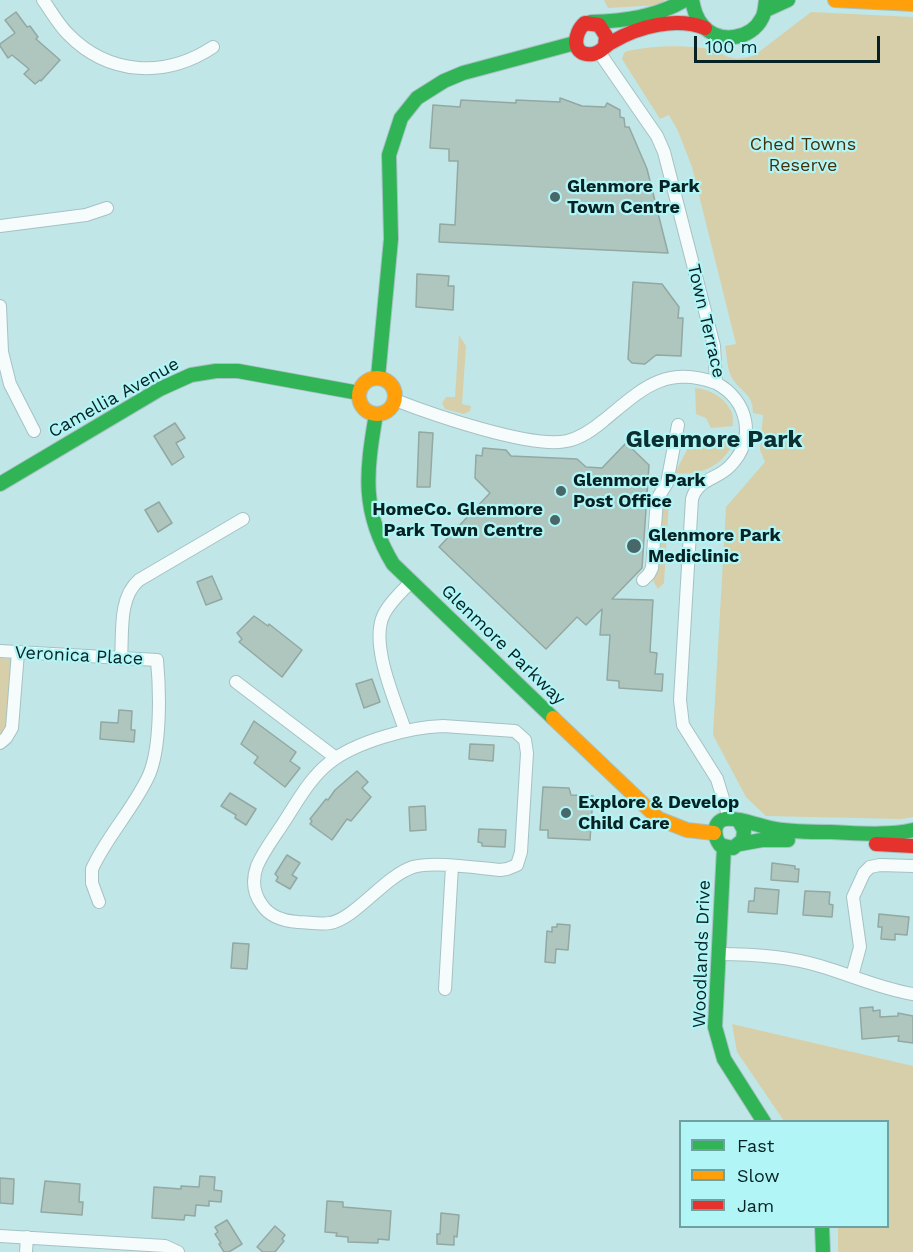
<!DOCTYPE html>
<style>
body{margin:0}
#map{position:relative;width:913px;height:1252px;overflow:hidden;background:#c1e6e7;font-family:"Work Sans",sans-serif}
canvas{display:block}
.legend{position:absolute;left:679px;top:1120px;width:210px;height:108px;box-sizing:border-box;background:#b1f5f7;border:2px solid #6da1a2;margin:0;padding:8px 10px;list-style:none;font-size:18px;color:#062223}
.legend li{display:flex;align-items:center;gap:12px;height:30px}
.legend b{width:30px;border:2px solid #6da1a2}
.scale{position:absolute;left:694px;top:36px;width:186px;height:27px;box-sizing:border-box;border:3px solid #062223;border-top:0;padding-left:8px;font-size:18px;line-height:21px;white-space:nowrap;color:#062223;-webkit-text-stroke:4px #b1f5f7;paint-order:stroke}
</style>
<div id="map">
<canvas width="913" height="1252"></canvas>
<ul class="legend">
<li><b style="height:8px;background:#30b455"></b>Fast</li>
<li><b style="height:8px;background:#ff9f0a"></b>Slow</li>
<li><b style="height:8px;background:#e5322d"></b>Jam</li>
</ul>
<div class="scale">100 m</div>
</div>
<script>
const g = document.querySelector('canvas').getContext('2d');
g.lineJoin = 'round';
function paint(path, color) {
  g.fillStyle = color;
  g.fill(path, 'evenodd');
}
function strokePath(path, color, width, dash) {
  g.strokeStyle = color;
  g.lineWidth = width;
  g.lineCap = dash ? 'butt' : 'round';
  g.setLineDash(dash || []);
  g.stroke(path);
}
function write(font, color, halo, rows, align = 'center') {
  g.font = font + ' "Work Sans",sans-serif';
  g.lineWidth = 4.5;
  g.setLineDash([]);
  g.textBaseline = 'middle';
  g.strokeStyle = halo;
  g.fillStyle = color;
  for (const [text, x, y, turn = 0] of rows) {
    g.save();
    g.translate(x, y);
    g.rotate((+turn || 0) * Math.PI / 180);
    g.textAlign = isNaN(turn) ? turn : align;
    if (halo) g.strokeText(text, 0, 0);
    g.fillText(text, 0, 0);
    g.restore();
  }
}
const green = new Path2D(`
 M604,0H665L659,5L608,8Z
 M811,12L913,17V817L902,819L766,816L746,797L713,735L726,507L765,462L760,450L763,415L753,413C753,392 739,392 731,376C727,368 727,355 725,346L736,344L692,167L678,131L669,115L660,119L622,59L624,53L627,51C651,46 676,45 702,48C727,51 726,65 755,55Z
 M459,335L466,346L462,404L471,406V407L470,411L464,414L445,409L442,403L446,397H455Z
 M695,388C710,389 726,398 732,413C734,419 732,420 733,426L711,428L706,418L696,414Z
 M710,436L732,445C722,467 698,476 675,473L690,444L700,445Z
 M668,495L669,501L664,583L658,589L653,581L660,559L663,503Z
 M0,658L13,659L8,724L0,738Z
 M732,1024L913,1066V1252H838V1227L888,1226V1122L784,1121L737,1052Z`);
const building = new Path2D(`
 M16,12L27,27L30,26L38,37L36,39L60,60L41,81L40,80L35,84L24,74L29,69L12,55L8,58L0,46V44L15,33L5,20Z
 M560,98L582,106L605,107L607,103L620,110V117L624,118L625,127H629L647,169L668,253L439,242L440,224L455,225L458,161H449V149L430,148L433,105L460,107L461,100L516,103V100L560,102Z
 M417,274L449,276L448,286H454L453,310L416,307Z
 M633,282L662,284L679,307L678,318H683L681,356L656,355L645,364L632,363L628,359Z
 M175,423L185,438L176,443L184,457L172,465L154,436Z
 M419,432L433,433L430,487H417Z
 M626,443L649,465L642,568L612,599L653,600L650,652L657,653L655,674H663L662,691L619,688V681L607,680L610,635H600L602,609L586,625L577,617L546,649L439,547L490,493L475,478L476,455L482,456L483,448L506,450L511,456L577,459L586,467L602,468Z
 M159,502L172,523L158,532L145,510Z
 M212,576L222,599L206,605L197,582Z
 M254,616L268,626L269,624L302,650L282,677L239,642L242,639L237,633Z
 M372,679L380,702L364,708L356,684Z
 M119,710L132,711L131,730H135L134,742L100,739L101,722L118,723Z
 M254,721L296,752L290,761L300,768L285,787L254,763L258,757L241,744Z
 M470,744L494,745L493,761L469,759Z
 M357,771L368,782L362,788L371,797L351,821L347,819L332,840L310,824L312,821L310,819L326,799L328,800L335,790Z
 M543,787L569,788L571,795L593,796L590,840L548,838V830H540Z
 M230,793L256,809L246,825L235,818L236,815L221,806Z
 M425,806L426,830L410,831L409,807Z
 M479,829L506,830L505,847L482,846V843L478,842Z
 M287,855L300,863L292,875L297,878L290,889L276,881L278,877L275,874Z
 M772,863L795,866V869H799L798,882L771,880Z
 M755,888L779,890L777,914L748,912L749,901H754Z
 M805,891L830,892L829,904L833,905L832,917L803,915Z
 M879,914L909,917L907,935L895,934V940L881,939L882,927H878Z
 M557,924L570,925L568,950L556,949L555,963L545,962L547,931L552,932V927H557Z
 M233,943L249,944L247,969L231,968Z
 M873,1007V1011L880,1010V1017L898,1016V1013L913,1016V1043L898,1041L899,1036L862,1039L860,1008Z
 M200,1176L215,1177L214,1190L222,1191L221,1202L209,1201V1206L196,1205L195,1216L185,1215L184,1220L152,1218L154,1187L181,1189V1186L199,1187Z
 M0,1178L14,1179L13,1204L0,1203Z
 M45,1181L80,1184L79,1202H83L82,1215L41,1212Z
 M327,1201L343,1202V1207L391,1211L389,1240L378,1239V1243L348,1242V1237L336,1236L337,1233L325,1232Z
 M441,1213L459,1215L457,1237L454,1236V1245L437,1244V1234H440Z
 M227,1220L242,1244L229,1252H224L219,1244L221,1243L215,1234L218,1232L215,1227Z
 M275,1226L285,1235L282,1239L284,1241L275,1252H263L257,1247Z`);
const street = new Path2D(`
 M43,0C51,11 58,24 68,34C109,76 166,78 213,47
 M599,52L657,136L664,152L714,346L716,383C748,400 757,439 730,466C717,480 698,478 692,499L680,700L683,725L717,779L729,818
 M0,226L86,215L107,208
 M0,306L2,352L10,384L34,431
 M395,400C431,414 531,449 567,441C581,438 592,430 603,421C640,391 664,364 716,383
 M643,580L649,574L652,568L657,499L667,483L678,425
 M0,651L157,660C160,691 161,747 149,775C134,808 107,836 92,869V883L99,902
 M121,659C123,633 118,598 139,580L243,519
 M236,682L336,758
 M443,726L515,731L525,740L527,753L521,852L517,865L507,869L500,870C477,868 434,861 413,867C385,876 355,919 330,923C320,925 308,922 298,922C283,921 270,917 262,905C253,893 252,880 257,866C264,850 275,836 284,822C297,802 310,778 329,763C355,742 409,727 443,726Z
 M405,730C395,700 369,643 384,614C390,602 401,592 411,582
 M0,743L6,738L12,728L18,652
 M719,954C754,954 787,956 820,966C851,975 881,989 913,994
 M852,976L860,947L853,897L864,873L870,867L880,865L913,866
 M445,989L452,866
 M0,1236L165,1246L178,1252
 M26,1252L27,1237`);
const fast = new Path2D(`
 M692,0C694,10 696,18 703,26C719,44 751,40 762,18C765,13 765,6 766,0
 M766,10L788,0
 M591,22C624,21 656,17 685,0
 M378,377L391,239L389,155L401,118L417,98L444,81L463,73L575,43
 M376,414C366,473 361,511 393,564L553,718
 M0,484L160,389L191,375L216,371H238L359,393
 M739,821L744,830L743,840L733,848L720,845C714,837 712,822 725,819C738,817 762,827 775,829C793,832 812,832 830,832C858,833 885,836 913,830
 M740,844L762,840H788
 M724,847L715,1027L724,1059L764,1122
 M822,1226L823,1252`);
const slow = new Path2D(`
 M835,0L913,4
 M359 396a18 18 0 1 1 36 0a18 18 0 1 1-36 0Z
 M553,718L659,819L687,830L714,833`);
const jam = new Path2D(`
 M605,46L606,36L599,25L585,23C573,33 571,57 593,54C601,53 605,45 612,42C639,26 676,17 705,28
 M876,844L913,846`);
const markers = [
 [555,197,6,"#476768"],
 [561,491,6,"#476768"],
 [555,520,6,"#476768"],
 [634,546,8,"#476768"],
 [566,813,6,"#476768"]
];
const parkNames = [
 ["Ched Towns",803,145],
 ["Reserve",803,166]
];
const poiNames = [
 ["Glenmore Park",567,187],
 ["Town Centre",567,208],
 ["Glenmore Park",573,481],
 ["Post Office",573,502],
 ["HomeCo. Glenmore",543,510,"right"],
 ["Park Town Centre",543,531,"right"],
 ["Glenmore Park",648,536],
 ["Mediclinic",648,557],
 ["Explore & Develop",578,803],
 ["Child Care",578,824]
];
const streetNames = [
 ["Town Terrace",706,321,77],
 ["Camellia Avenue",114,398,-29],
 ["Glenmore Parkway",503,645,44],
 ["Veronica Place",79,656,3],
 ["Woodlands Drive",702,954,-88]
];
const districtNames = [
 ["Glenmore Park",714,440]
];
paint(green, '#d7cfa9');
paint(building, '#afc6be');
strokePath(building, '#92a8a2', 1.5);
strokePath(street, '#a5c2c3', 14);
strokePath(fast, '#a5c2c3', 16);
strokePath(slow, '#a5c2c3', 16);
strokePath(jam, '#a5c2c3', 16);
strokePath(street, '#f6fbfb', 12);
strokePath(fast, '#30b455', 14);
strokePath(slow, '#ff9f0a', 14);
strokePath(jam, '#e5322d', 14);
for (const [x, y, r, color] of markers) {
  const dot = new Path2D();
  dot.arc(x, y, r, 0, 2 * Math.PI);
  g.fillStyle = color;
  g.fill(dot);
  strokePath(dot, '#b1f5f7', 2);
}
write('18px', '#463007', '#b1f5f7', parkNames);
write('bold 18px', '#062223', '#b1f5f7', poiNames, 'left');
write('18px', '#062223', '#b1f5f7', streetNames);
write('bold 24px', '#0b2f31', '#b1f5f7', districtNames);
</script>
